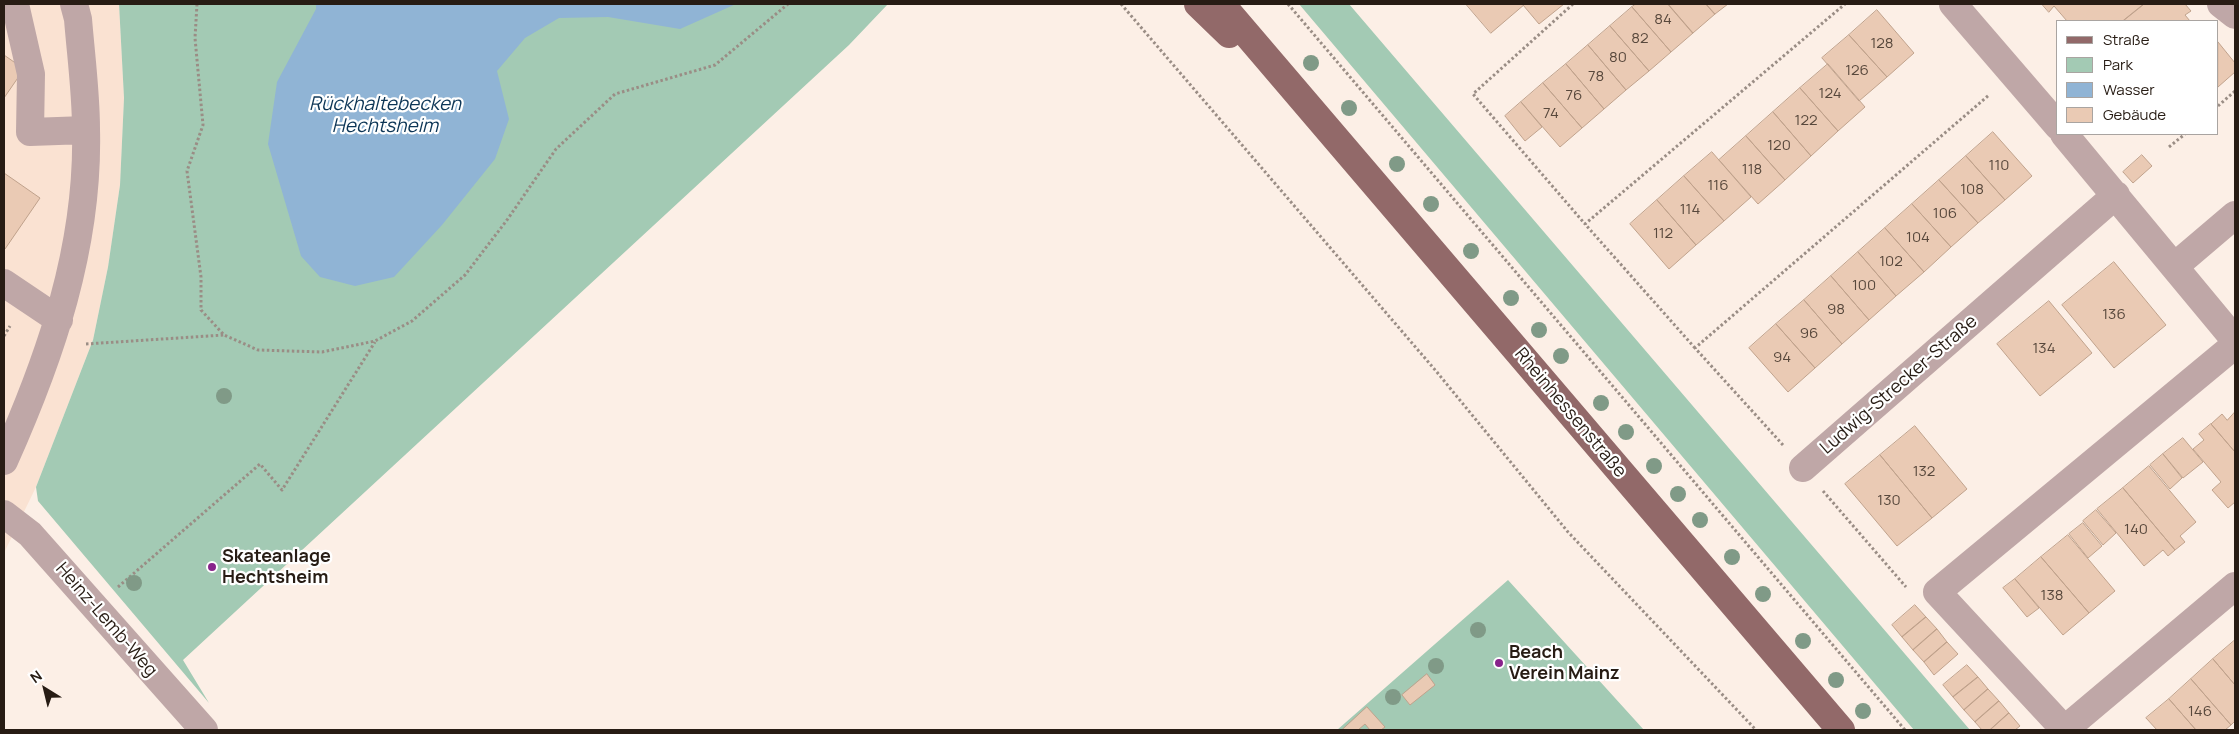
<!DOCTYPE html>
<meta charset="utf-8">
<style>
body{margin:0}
#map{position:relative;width:2239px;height:734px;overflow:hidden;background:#fcefe6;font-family:Manrope,sans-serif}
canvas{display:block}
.frame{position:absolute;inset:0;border:5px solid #271c14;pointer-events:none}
.legend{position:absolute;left:2056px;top:20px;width:162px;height:115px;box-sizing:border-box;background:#fff;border:1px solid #a9a4a1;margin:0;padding:6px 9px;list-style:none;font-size:15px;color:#271c14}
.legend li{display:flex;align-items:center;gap:10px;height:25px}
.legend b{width:25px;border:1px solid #a9a4a1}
.north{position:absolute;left:20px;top:664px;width:50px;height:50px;-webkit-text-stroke:4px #fff;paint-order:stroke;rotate:324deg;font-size:14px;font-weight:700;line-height:20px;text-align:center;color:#271c14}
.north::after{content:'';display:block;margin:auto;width:18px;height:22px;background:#271c14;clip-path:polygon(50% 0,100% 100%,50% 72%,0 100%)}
</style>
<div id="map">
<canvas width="2239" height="734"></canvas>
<div class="frame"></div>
<ul class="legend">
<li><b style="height:6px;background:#926969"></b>Straße</li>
<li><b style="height:14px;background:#a3cab4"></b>Park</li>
<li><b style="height:14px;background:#90b4d5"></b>Wasser</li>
<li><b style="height:14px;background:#eacab4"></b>Gebäude</li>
</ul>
<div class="north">N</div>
</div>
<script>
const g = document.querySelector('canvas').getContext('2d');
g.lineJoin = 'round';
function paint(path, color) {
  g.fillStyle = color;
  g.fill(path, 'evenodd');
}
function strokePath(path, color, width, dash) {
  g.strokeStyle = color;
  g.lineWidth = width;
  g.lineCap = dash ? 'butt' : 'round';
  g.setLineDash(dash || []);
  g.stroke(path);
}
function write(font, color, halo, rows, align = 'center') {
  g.font = font + ' Manrope,sans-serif';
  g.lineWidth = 4.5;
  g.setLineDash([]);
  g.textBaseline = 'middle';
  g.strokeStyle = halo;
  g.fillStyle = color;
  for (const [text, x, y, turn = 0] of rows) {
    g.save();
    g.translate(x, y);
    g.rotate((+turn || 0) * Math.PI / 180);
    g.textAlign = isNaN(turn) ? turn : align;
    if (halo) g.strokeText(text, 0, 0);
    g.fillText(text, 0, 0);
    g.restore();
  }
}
const built = new Path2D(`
 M4,4H119L124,98L120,185L108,267L93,340L36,487L4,553Z`);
const green = new Path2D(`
 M119,4H888L849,45L183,660L209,703L38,501L36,487L93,340L108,267L120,185L124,98Z
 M1299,4H1349L1970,730H1914Z
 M1508,580L1644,730H1337Z`);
const water = new Path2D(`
 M316,4H736L680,29L608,17L559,18L525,38L497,71L509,119L495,159L442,225L394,277L355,286L320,277L301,256L268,144L277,82L316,9Z`);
const building = new Path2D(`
 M1466,4H1525L1491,33Z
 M1525,4H1564L1539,24L1523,5Z
 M1636,4H1668L1693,33L1671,52L1632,7Z
 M1668,4H1706L1715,14L1693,33Z
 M1706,4H1728L1715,14Z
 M2042,4H2142L2143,5L2123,21H2067L2054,6L2049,12Z
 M2144,4H2185L2191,11L2185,15L2190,21H2123Z
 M1632,7L1671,52L1649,71L1610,26Z
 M1877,10L1914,53L1887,77L1849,35Z
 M1610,26L1649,71L1626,90L1588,45Z
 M1849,35L1887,77L1859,101L1822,58Z
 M2218,42L2235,63V72L2218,87Z
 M1588,45L1626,90L1604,109L1566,64Z
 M4,55L24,69L4,98Z
 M1566,64L1604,109L1582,128L1543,83Z
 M1828,64L1865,107L1838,131L1800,88Z
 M1543,83L1582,128L1560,147L1521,102Z
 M1800,88L1838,131L1811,156L1773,112Z
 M1521,102L1542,127L1525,141L1505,116Z
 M1773,112L1811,156L1785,180L1746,136Z
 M1993,132L2032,176L2005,200L1966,156Z
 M1746,136L1785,180L1758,204L1719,160Z
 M1712,152L1751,197L1724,221L1684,176Z
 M2142,155L2152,166L2133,183L2123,172Z
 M1966,156L2005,200L1978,223L1939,180Z
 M4,173L40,198L5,249L4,248Z
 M1684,176L1724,221L1696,245L1657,200Z
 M1939,180L1978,223L1951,247L1912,204Z
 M1657,200L1696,245L1669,269L1630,224Z
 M1912,204L1951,247L1924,272L1885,228Z
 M1885,228L1924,272L1896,296L1858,252Z
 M1858,252L1896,296L1869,320L1831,276Z
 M2114,262L2166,325L2114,368L2062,305Z
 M1831,276L1869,320L1842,344L1804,300Z
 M1804,300L1842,344L1815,368L1776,324Z
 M2049,301L2092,353L2040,396L1997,344Z
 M1776,324L1815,368L1788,392L1749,348Z
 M2235,412V452L2211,424L2222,414L2227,420Z
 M2211,424L2235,452V502L2228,508L2212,490L2221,482L2193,449L2204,440L2199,434Z
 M1915,426L1967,489L1932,518L1880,455Z
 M2183,438L2203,462L2183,478L2163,454Z
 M2163,454L2182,478L2170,489L2150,465Z
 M1880,455L1932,518L1897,546L1845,484Z
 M2149,466L2196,522L2180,536L2185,542L2175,550L2123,488Z
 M2123,488L2175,550L2168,556L2163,550L2144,566L2097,509Z
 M2096,510L2116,533L2103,545L2083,521Z
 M2083,523L2102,546L2088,558L2069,534Z
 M2068,535L2115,591L2089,613L2041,557Z
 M2041,557L2089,613L2063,635L2015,579Z
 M2015,579L2039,608L2027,617L2003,588Z
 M1915,605L1926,617L1902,637L1892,625Z
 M1926,617L1937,629L1913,650L1902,637Z
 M1937,629L1947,642L1924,662L1913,650Z
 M2235,640V685L2213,659Z
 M1947,642L1958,654L1934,675L1924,662Z
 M2213,659L2235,685V721L2231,725L2191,679Z
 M1967,665L1978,677L1953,697L1943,685Z
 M1427,674L1435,685L1410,705L1402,695Z
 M1978,677L1988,689L1964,710L1953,697Z
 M2191,679L2231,725L2225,730H2196L2169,699Z
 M1988,689L1999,701L1975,722L1964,710Z
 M2169,699L2196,730H2157L2146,718Z
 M1999,701L2009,713L1990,730H1982L1975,722Z
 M1367,707L1385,727L1381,730H1370L1365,724L1358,730H1342Z
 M2009,713L2020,726L2015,730H1990Z`);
const path = new Path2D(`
 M197,4L195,38L203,125L187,171L201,277V310L224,335L258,350L322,352L375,341L412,321L465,275L507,220L556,149L615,94L715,65L788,4
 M1121,4L1436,371L1568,532L1756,730
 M1288,4L1905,730
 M1573,4L1473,94L1585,224
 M2218,106L2235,91
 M2169,147L2185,134
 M4,336L10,326
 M86,344L224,335
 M1695,348L1585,224L1845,4
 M1783,445L1695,348L1989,95
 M1823,491L1906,587
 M118,587L260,464L282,490L375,342`);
const minor = new Path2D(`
 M15,4L31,74L30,132L86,130
 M1953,4L2058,126
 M2221,4L2235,15
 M2064,134L2235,340
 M2175,266L2235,215
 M4,283L59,320
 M4,461C51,356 89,246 86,129C86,93 81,56 78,19L74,4
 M1803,468L2116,195
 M4,514L30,534L204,730
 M2064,730L2235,586
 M2065,730L1937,592L2235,345`);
const major = new Path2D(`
 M1198,4L1229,34
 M1221,4L1841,730`);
const trees = [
 [1311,63],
 [1349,108],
 [1397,164],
 [1431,204],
 [1471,251],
 [1511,298],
 [1539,330],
 [1561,356],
 [224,396],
 [1601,403],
 [1626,432],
 [1654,466],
 [1678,494],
 [1700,520],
 [1732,557],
 [134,583],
 [1763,594],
 [1478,630],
 [1803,641],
 [1436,666],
 [1836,680],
 [1393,697],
 [1863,711]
];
const markers = [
 [212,567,5,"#88238b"],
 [1499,663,5,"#88238b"]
];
const numberNames = [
 ["84",1663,20],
 ["82",1640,39],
 ["128",1882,44],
 ["80",1618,58],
 ["126",1857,71],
 ["78",1596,77],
 ["124",1830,94],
 ["76",1574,96],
 ["74",1551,114],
 ["122",1806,121],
 ["120",1779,146],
 ["110",1999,166],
 ["118",1752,170],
 ["116",1718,186],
 ["108",1972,190],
 ["114",1690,210],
 ["106",1945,214],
 ["112",1663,234],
 ["104",1918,238],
 ["102",1891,262],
 ["100",1864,286],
 ["98",1836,310],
 ["136",2114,315],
 ["96",1809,334],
 ["134",2044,349],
 ["94",1782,358],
 ["132",1924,472],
 ["130",1889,501],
 ["140",2136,530],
 ["138",2052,596],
 ["146",2200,712]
];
const streetNames = [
 ["Ludwig-Strecker-Straße",1899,385,-41],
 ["Rheinhessenstraße",1570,413,50],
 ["Heinz-Lemb-Weg",106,620,49]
];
const poiNames = [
 ["Skateanlage",222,557],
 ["Hechtsheim",222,578],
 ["Beach",1509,653],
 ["Verein Mainz",1509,674]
];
const waterNames = [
 ["Rückhaltebecken",385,105],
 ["Hechtsheim",385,127]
];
paint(built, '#fae2d2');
paint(green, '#a3cab4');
paint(water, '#90b4d5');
paint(building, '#eacab4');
strokePath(building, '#c0a28c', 1);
strokePath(path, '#9a8d85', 3, [2.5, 2.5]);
strokePath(minor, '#bfa7a7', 28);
strokePath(major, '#926969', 28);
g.fillStyle = '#809a87';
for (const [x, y] of trees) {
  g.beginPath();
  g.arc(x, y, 8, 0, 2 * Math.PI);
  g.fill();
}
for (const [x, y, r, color] of markers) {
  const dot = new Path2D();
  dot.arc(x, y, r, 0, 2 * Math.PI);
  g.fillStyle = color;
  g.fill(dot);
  strokePath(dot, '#fff', 2);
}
write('15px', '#58483c', null, numberNames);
write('18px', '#271c14', '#fff', streetNames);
write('bold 18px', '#271c14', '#fff', poiNames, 'left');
write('italic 19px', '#0c3556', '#fff', waterNames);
</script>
